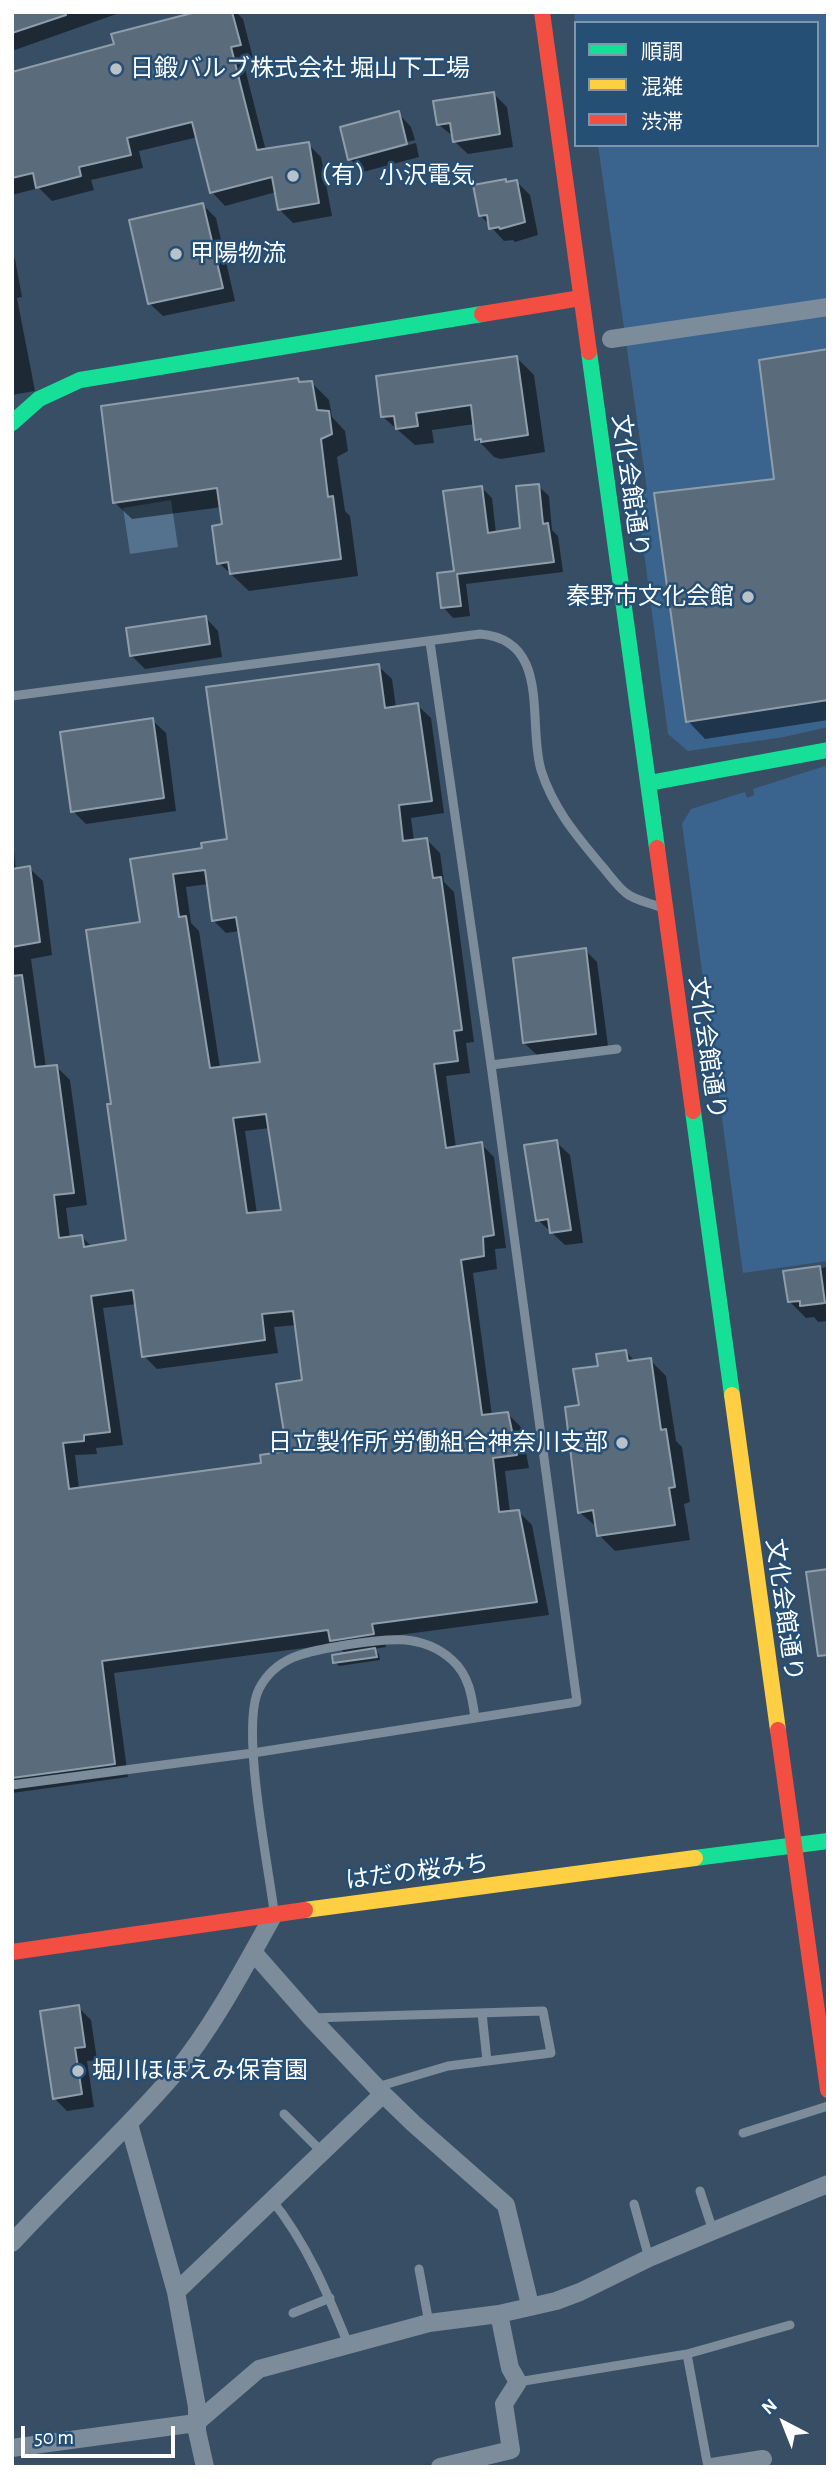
<!DOCTYPE html>
<meta charset="utf-8">
<style>
body{margin:0}
#map{position:relative;width:840px;height:2479px;overflow:hidden;background:#384e64;font-family:"Alegreya Sans","Noto Sans JP",sans-serif}
canvas{display:block}
.frame{position:absolute;inset:0;border:14px solid #fff;pointer-events:none}
.legend{position:absolute;left:574px;top:21px;width:245px;height:126px;box-sizing:border-box;background:#264f76;border:2px solid #7d95ad;margin:0;padding:9px 12px;list-style:none;font-size:21px;color:#fff}
.legend li{display:flex;align-items:center;gap:14px;height:35px}
.legend b{width:35px;border:2px solid #7d95ad}
.north{position:absolute;left:749px;top:2388px;width:70px;height:70px;-webkit-text-stroke:5px #264f76;paint-order:stroke;rotate:318deg;font-size:19px;font-weight:700;line-height:28px;text-align:center;color:#fff}
.north::after{content:'';display:block;margin:auto;width:24px;height:32px;background:#fff;clip-path:polygon(50% 0,100% 100%,50% 72%,0 100%)}
.scale{position:absolute;left:21px;top:2426px;width:154px;height:32px;box-sizing:border-box;border:4px solid #fff;border-top:0;padding-left:9px;font-size:21px;line-height:24px;white-space:nowrap;color:#fff;-webkit-text-stroke:5px #264f76;paint-order:stroke}
</style>
<div id="map">
<canvas width="840" height="2479"></canvas>
<div class="frame"></div>
<ul class="legend">
<li><b style="height:9px;background:#16e098"></b>順調</li>
<li><b style="height:9px;background:#ffcf43"></b>混雑</li>
<li><b style="height:9px;background:#f24e42"></b>渋滞</li>
</ul>
<div class="north">N</div>
<div class="scale">50 m</div>
</div>
<script>
const g = document.querySelector('canvas').getContext('2d');
g.lineJoin = 'round';
function paint(path, color) {
  g.fillStyle = color;
  g.fill(path, 'evenodd');
}
function strokePath(path, color, width, dash) {
  g.strokeStyle = color;
  g.lineWidth = width;
  g.lineCap = dash ? 'butt' : 'round';
  g.setLineDash(dash || []);
  g.stroke(path);
}
function write(font, color, halo, rows, align = 'center') {
  g.font = font + ' "Alegreya Sans","Noto Sans JP",sans-serif';
  g.lineWidth = 5;
  g.setLineDash([]);
  g.textBaseline = 'middle';
  g.strokeStyle = halo;
  g.fillStyle = color;
  for (const [text, x, y, turn = 0] of rows) {
    g.save();
    g.translate(x, y);
    g.rotate((+turn || 0) * Math.PI / 180);
    g.textAlign = isNaN(turn) ? turn : align;
    if (halo) g.strokeText(text, 0, 0);
    g.fillText(text, 0, 0);
    g.restore();
  }
}
const green = new Path2D(`
 M574,12H828V727L784,737L688,751L668,734L636,492L647,490L598,145H817V23H576V30Z
 M828,765V1261L743,1273L682,824L691,809L745,792L747,798L754,795L753,789Z`);
const water = new Path2D(`
 M171,500L178,547L130,554L123,508Z`);
const shadow = new Path2D(`
 M12,12H122L12,51Z
 M203,12H236L243,19L253,58L243,61L266,151L308,144L321,157L332,216L293,223L279,209L276,192L225,206L212,192L198,137L139,151L143,168L91,180L94,190L52,201L39,188L12,195V73L116,45Z
 M494,94L507,107L513,147L468,154L454,141V137L438,124Z
 M398,113L411,127L415,140L356,156V159L416,143L419,157L363,172L350,159Z
 M505,180L508,183L517,182L530,195L538,235L515,242L513,240L504,241L481,216Z
 M203,205L216,218L235,301L163,316L149,303Z
 M12,256L15,259L22,297L17,298L35,391L12,395Z
 M828,351V720L705,739L688,721L776,480Z
 M517,358L534,375L545,452L501,459L494,457L477,439L475,424L432,430L434,443L415,445L383,417Z
 M297,380L301,384L312,383L329,400L332,417L345,431L348,451L337,457L345,511L350,516L358,576L249,591L219,563L224,526L222,507L132,519L114,502Z
 M538,486L549,496L552,530L558,536L563,572L466,584L470,616L453,618L443,607L456,573L481,487L492,498L496,533L522,529Z
 M205,617L218,631L222,657L145,669L131,655Z
 M378,666L392,679L396,708L417,705L431,718L444,813L411,818L414,841L427,840L440,853L444,882L454,892L474,1042L466,1043L470,1073L446,1076L456,1148L481,1144L494,1157L506,1248L495,1249L497,1269L473,1273L492,1416L508,1414L521,1427L529,1468L505,1471L510,1513L519,1512L532,1525L549,1615L384,1637L386,1647L374,1649L379,1654L380,1660L339,1666L335,1662L346,1654L335,1644L114,1673L128,1777L12,1793V831L16,870L29,868L43,881L52,955L31,959L46,1068L57,1067L70,1080L87,1205L66,1208L70,1239L82,1237L92,1247L128,1242L113,1105L142,924L132,860L204,849L229,841ZM208,884L213,920L226,933L240,931L262,1063L220,1068L199,931L191,923L186,887ZM270,1128L283,1212L257,1214L245,1131ZM137,1304L144,1356L157,1369L278,1353L274,1327L297,1325L304,1381L289,1452L263,1465L79,1489L75,1455L97,1454L96,1448L123,1445L103,1308Z
 M152,720L166,733L176,811L86,824L73,811Z
 M585,950L597,962L608,1046L537,1055L524,1043Z
 M556,1142L570,1155L583,1243L565,1245L538,1220Z
 M828,1267V1321L818,1322L814,1317L806,1318L790,1302L785,1273Z
 M626,1352L636,1362L650,1360L666,1376L676,1441L682,1447L690,1502L684,1504L690,1540L615,1551L599,1535L598,1528L579,1512L580,1406L600,1368Z
 M78,2007L91,2020L97,2060L87,2061L94,2107L67,2111L54,2098Z`);
const building = new Path2D(`
 M12,12H65L66,15L12,33Z
 M196,12H232L241,45L231,47L257,150L309,142L319,203L278,210L272,177L210,193L192,122L127,138L131,155L79,167L81,176L36,188L33,173L12,178V72L114,44L111,34Z
 M494,92L500,134L453,142L450,123L437,125L433,101Z
 M399,111L407,144L348,160L340,127Z
 M506,179V182L517,180L525,222L500,229L499,227L489,229L487,215L479,216L473,185Z
 M203,203L223,288L148,304L129,220Z
 M828,349V700L686,722L654,493L774,479L759,360Z
 M517,356L528,435L481,442V439L475,440L471,405L416,413L418,426L396,429L394,416L381,417L376,376Z
 M298,378L299,382L312,381L317,410L329,411L332,434L321,439L328,497L333,496L341,559L230,574L228,562L217,564L212,526L222,524L217,488L113,503L101,406Z
 M539,484L543,524L548,523L554,562L457,574L461,606L441,608L437,573L454,571L443,491L482,486L488,533L520,528L516,486Z
 M206,616L210,644L130,656L126,628Z
 M379,664L385,708L418,703L432,801L399,805L403,841L427,838L433,878L441,877L462,1030L454,1031L458,1061L434,1064L446,1148L482,1142L494,1235L483,1237L484,1256L461,1260L482,1415L508,1412L517,1455L493,1458L499,1512L519,1510L537,1602L372,1624L374,1634L330,1641L328,1630L102,1661L115,1764L12,1778V976L22,975L35,1067L57,1065L74,1193L54,1195L59,1238L82,1235L84,1247L126,1240L107,1104H111L86,930L140,922L130,859L202,848L201,843L227,839L206,687ZM205,870L212,921L236,917L260,1062L210,1068L186,916L179,917L173,874ZM266,1114L281,1210L247,1213L233,1118ZM133,1290L142,1357L265,1340L262,1314L293,1311L302,1380L276,1384L287,1451L260,1455L261,1463L69,1489L63,1443L84,1441V1435L110,1432L91,1296Z
 M153,718L164,798L71,812L60,732Z
 M30,866L40,942L12,947V869Z
 M586,948L596,1034L523,1043L513,958Z
 M557,1140L571,1230L550,1233L548,1219L536,1221L524,1145Z
 M820,1266L825,1303L800,1306V1301L788,1302L783,1271Z
 M626,1350L628,1361L651,1358L661,1430L666,1429L675,1487L669,1488L675,1525L597,1536L593,1510L578,1513L565,1407L579,1405L573,1369L598,1366L596,1354Z
 M828,1569V1655L818,1656L806,1572Z
 M375,1648L377,1657L333,1663L332,1655Z
 M79,2005L85,2047L75,2048L82,2094L53,2099L40,2011Z`);
const lane = new Path2D(`
 M12,696L480,634C552,640 527,722 541,770C553,808 576,835 601,865C609,874 616,885 626,893C634,900 650,903 660,907
 M491,1065L617,1049
 M12,1785L253,1753L577,1702L491,1065L430,642
 M274,1911C268,1864 240,1726 259,1689C277,1654 312,1651 346,1645C383,1639 421,1632 452,1660C469,1675 472,1696 475,1718
 M482,2013L487,2061
 M311,2018L543,2011L551,2053L448,2066L377,2087
 M284,2114L321,2151
 M743,2133L828,2106
 M700,2191L713,2231
 M271,2199C306,2242 327,2292 348,2344
 M634,2204L649,2258
 M419,2269L429,2323
 M293,2313L330,2298
 M687,2354L708,2467
 M518,2382L687,2354L790,2325`);
const street = new Path2D(`
 M611,339L828,307
 M253,1952L311,2018L383,2094L414,2124L506,2205L530,2305
 M129,2124L176,2292L197,2407V2431L205,2467
 M12,2243C65,2185 124,2133 175,2073C213,2027 245,1966 274,1914
 M176,2292L383,2094
 M12,2448L196,2423L259,2369L429,2323L499,2314L556,2301L580,2292L649,2258L713,2231L828,2184
 M440,2467L511,2450L504,2404L518,2382L510,2368L499,2314
 M712,2467L763,2459`);
const fast = new Path2D(`
 M589,352L657,848
 M12,423L39,399L80,380L482,314
 M649,783L828,750
 M693,1111L732,1395
 M695,1858L828,1841`);
const slow = new Path2D(`
 M732,1395L778,1730
 M305,1910L695,1858`);
const jam = new Path2D(`
 M542,12L589,352
 M482,314L581,298
 M657,848L693,1111
 M778,1730L828,2090
 M12,1952L305,1910`);
const markers = [
 [116,69,7,"#b9c1c9"],
 [293,176,7,"#b9c1c9"],
 [176,254,7,"#b9c1c9"],
 [748,597,7,"#b9c1c9"],
 [622,1443,7,"#b9c1c9"],
 [78,2071,7,"#b9c1c9"]
];
const poiNames = [
 ["日鍛バルブ株式会社 堀山下工場",130,69],
 ["（有）小沢電気",307,176],
 ["甲陽物流",190,254],
 ["秦野市文化会館",734,597,"right"],
 ["日立製作所 労働組合神奈川支部",608,1443,"right"],
 ["堀川ほほえみ保育園",92,2071]
];
const streetNames = [
 ["文化会館通り",630,486,82],
 ["文化会館通り",707,1048,82],
 ["文化会館通り",784,1610,82],
 ["はだの桜みち",417,1872,-7]
];
paint(green, '#3a648d');
paint(water, '#54728e');
paint(shadow, '#0007');
paint(building, '#5a6c7c');
strokePath(building, '#8f9daa', 2);
strokePath(lane, '#7c8c9b', 9);
strokePath(street, '#7c8c9b', 18);
strokePath(fast, '#16e098', 16);
strokePath(slow, '#ffcf43', 16);
strokePath(jam, '#f24e42', 16);
for (const [x, y, r, color] of markers) {
  const dot = new Path2D();
  dot.arc(x, y, r, 0, 2 * Math.PI);
  g.fillStyle = color;
  g.fill(dot);
  strokePath(dot, '#264f76', 2.5);
}
write('24px', '#fff', '#264f76', poiNames, 'left');
write('24px', '#fff', '#264f76', streetNames);
</script>
